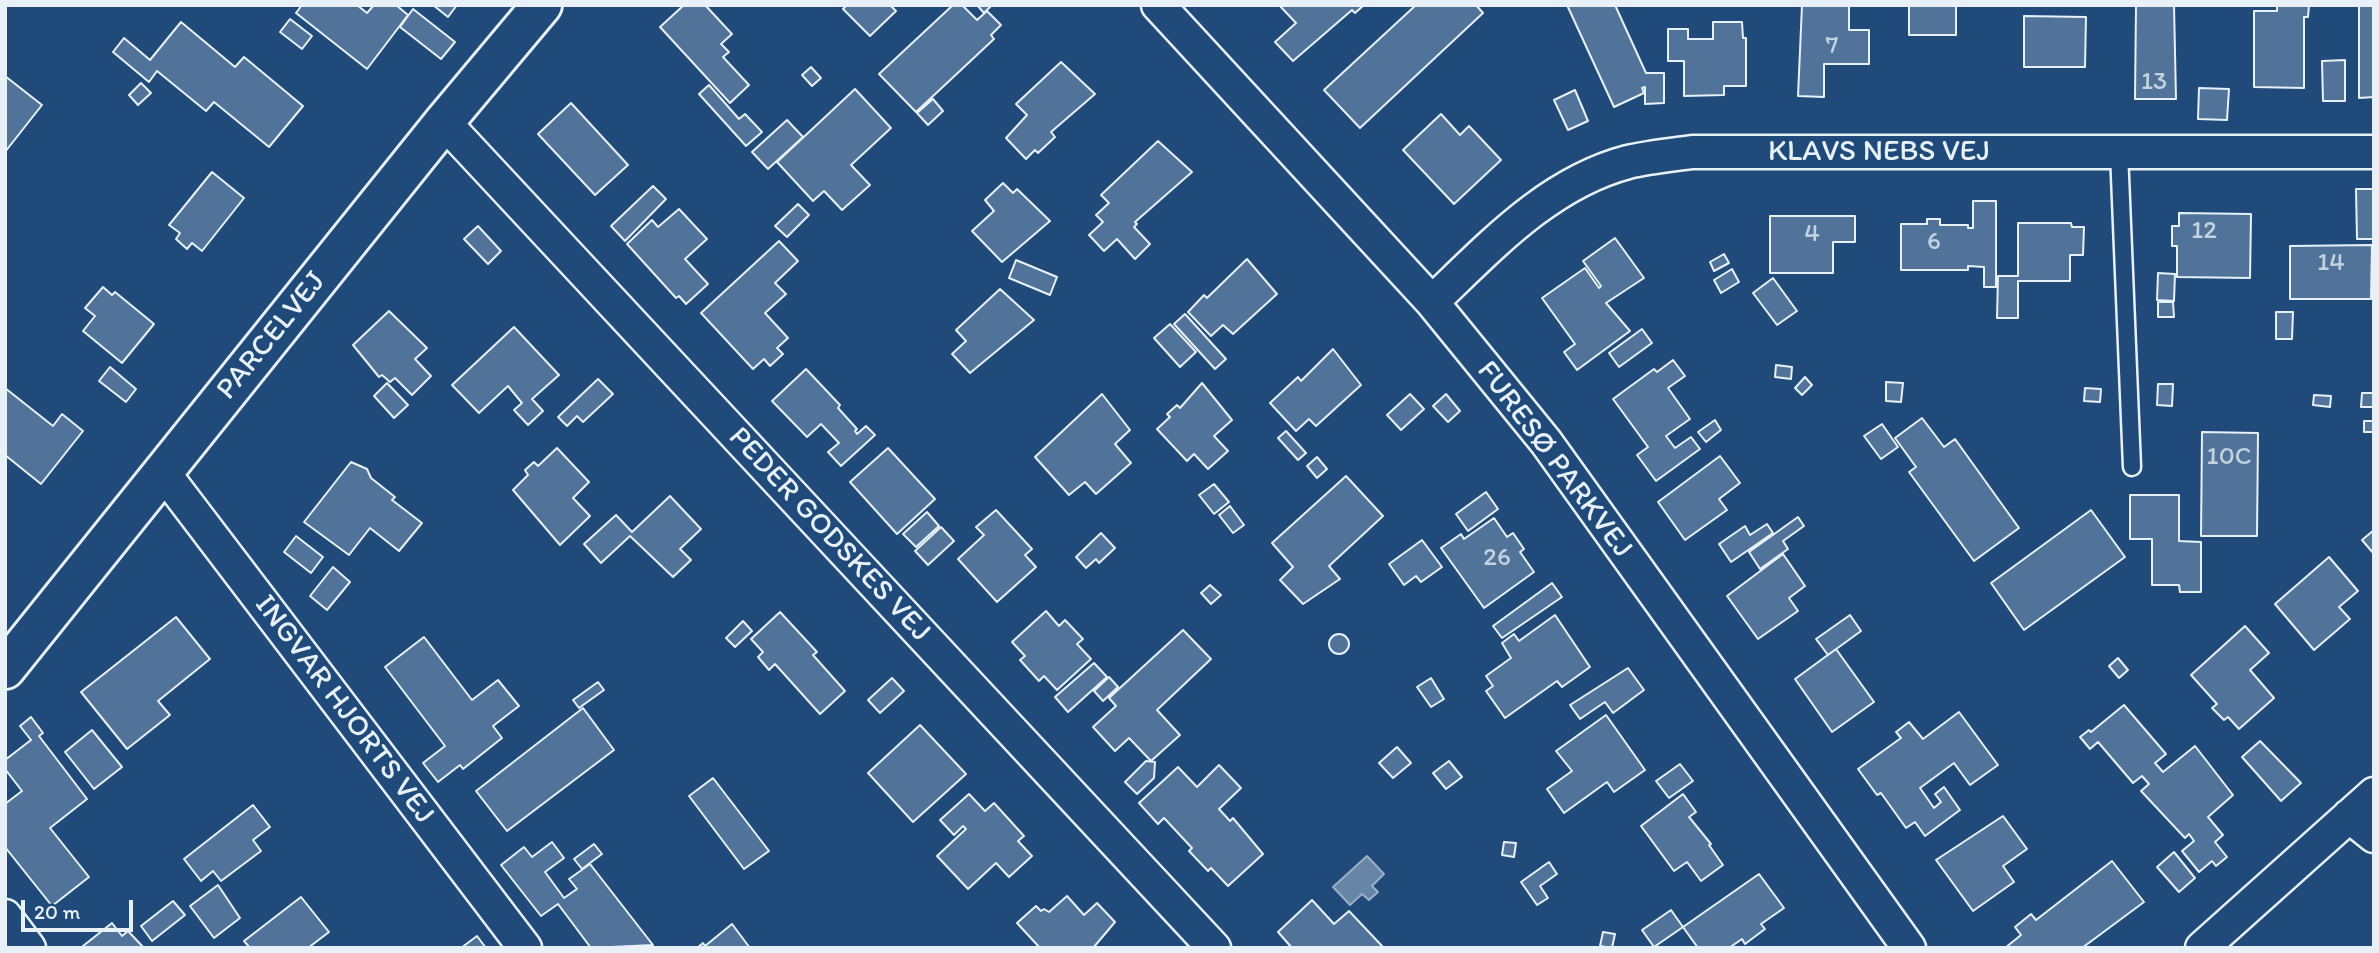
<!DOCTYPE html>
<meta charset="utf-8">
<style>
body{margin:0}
#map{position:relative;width:2379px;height:953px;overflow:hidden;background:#1f4a7a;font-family:Itim,sans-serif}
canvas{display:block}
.frame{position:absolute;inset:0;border:7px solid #e8f1f8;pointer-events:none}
.scale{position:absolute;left:21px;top:900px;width:112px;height:32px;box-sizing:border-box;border:4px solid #e8f1f8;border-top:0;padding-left:9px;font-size:21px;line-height:24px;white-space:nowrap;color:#e8f1f8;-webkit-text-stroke:5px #1f4a7a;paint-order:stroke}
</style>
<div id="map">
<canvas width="2379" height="953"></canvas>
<div class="frame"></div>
<div class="scale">20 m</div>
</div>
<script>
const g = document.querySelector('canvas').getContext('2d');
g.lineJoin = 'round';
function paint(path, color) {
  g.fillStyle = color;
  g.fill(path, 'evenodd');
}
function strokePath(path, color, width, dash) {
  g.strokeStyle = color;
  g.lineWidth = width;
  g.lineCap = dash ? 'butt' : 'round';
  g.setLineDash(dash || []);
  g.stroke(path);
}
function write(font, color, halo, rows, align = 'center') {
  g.font = font + ' Itim,sans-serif';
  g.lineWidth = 5;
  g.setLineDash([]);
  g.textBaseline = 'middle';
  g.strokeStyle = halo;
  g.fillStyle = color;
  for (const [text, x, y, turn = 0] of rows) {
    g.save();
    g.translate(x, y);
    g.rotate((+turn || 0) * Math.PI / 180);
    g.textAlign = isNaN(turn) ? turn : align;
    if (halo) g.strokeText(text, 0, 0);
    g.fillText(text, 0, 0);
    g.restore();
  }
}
const water = new Path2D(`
 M1367,856L1384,874L1372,886L1378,892L1369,900L1362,894L1350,905L1333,887Z`);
const building = new Path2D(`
 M302,5H357L367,13L374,5H396L408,15L367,69L296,13Z
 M433,5H457L448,17Z
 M684,5H705L732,34L721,44L729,52L723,57L749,85L730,103L660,27Z
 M847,5H890L896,11L870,36L843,9Z
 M953,5H962L977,20L987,11L1001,25L991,35L994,39L916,112L879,74Z
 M977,5H992L984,13Z
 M1279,5H1364L1355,13L1352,10L1293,61L1275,42L1296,23Z
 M1416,5H1476L1483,13L1360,128L1324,90Z
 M1567,5H1615L1646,73H1664V103L1645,104V87L1642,88L1644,93L1614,107Z
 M1802,5H1849V30H1869V64H1824V97L1798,96Z
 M1909,5H1956V35H1909Z
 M2136,5H2174L2176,99H2135Z
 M2277,5H2309L2308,17H2304V88L2254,87V11H2277Z
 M2359,5H2374V97L2359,98Z
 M413,9L455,42L441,59L400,27Z
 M2024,16L2086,17L2085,67H2024Z
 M290,19L312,36L302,49L280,32Z
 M181,22L235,67L244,57L303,106L269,147L214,102L206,111L157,71L149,82L113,52L124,38L150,60Z
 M1713,22H1742L1743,38H1746V86H1724V95L1684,96V61H1668V29H1688V39H1713Z
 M2345,60V101H2323L2322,61Z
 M1061,62L1095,94L1051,132L1055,137L1038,153L1035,150L1026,159L1006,138L1027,115L1016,104Z
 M811,67L821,78L812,86L802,75Z
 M5,76L42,105L5,152Z
 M141,83L151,93L138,105L129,95Z
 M709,85L739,119L745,114L762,132L746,146L699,94Z
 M2199,88L2229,89L2227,120L2198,119Z
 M855,89L891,128L851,165L870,185L842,210L824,191L813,201L777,162Z
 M1575,90L1588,121L1568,130L1554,100Z
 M933,99L943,111L928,125L917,113Z
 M571,103L628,165L595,195L538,134Z
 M1441,114L1460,135L1469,126L1501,160L1454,204L1403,150Z
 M787,120L803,137L768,169L752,152Z
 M1158,141L1192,172L1135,222L1137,224L1134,227L1150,244L1135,259L1117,239L1104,251L1089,235L1103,222L1096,215L1109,203L1101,195Z
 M212,172L244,198L202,251L192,243L187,249L176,239L180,233L169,225Z
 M1003,183L1013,193L1017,189L1050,221L1002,262L972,231L994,211L985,200Z
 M653,186L666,199L625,241L611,226Z
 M2356,189H2374V239H2357Z
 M1973,201H1996V287H1984V267L1968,266V270H1901V224H1927V219H1940V225H1968V228H1973Z
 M798,204L809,215L787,237L775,226Z
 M679,209L707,239L685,259L708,284L686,304L679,296L676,298L627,244L652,220L658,227Z
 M2179,213L2251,214L2250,278L2177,277V246H2172V226H2179Z
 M1770,216H1855V242H1833V273H1770Z
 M2018,223H2071L2072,227H2084L2083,255H2070V281H2018V318H1997L1998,276H2018Z
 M478,226L501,251L488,264L464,239Z
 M1615,238L1644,278L1606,303L1630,331L1577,370L1564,352L1575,344L1542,298L1585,268L1599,288L1601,286L1583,261Z
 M779,241L798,261L775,283L786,294L765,313L788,338L777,348L783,354L770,366L764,359L753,369L701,313Z
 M2372,245L2371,299H2290V246Z
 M1724,254L1729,263L1714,271L1710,262Z
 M1247,259L1277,294L1233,334L1223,325L1211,336L1188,312L1204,295L1207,298Z
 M1016,260L1057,277L1050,295L1009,278Z
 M1732,269L1739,282L1721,293L1714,280Z
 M2158,273L2175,274L2174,301L2157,300Z
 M1773,278L1797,311L1777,325L1753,293Z
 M103,287L112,295L115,292L154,324L122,363L83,331L95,316L85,308Z
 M1000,289L1034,320L970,373L952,354L966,341L956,330Z
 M2158,302H2173L2174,317H2158Z
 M389,311L427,348L415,359L431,376L412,395L395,378L390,382L382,375L379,377L353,345Z
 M2276,312H2293L2292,339H2276Z
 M1185,314L1226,359L1215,369L1174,324Z
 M1170,324L1196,352L1180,367L1154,338Z
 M514,327L559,375L532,399L543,411L528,425L514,410L522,403L508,386L479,413L452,385Z
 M1642,329L1652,343L1619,367L1609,353Z
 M1333,349L1361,385L1316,426L1309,419L1296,431L1270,403L1298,377L1301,381Z
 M1673,360L1685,376L1668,388L1690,419L1666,436L1675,448L1691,437L1700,449L1656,481L1637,455L1648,447L1613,399L1654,369L1657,372Z
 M1776,365L1792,367L1791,379L1775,377Z
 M110,367L136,389L126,402L99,381Z
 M806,369L840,405L838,408L857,429L855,431L857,434L866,426L875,435L841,466L828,452L839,443L821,424L807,437L772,401Z
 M1805,377L1812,385L1802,395L1795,388Z
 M598,379L613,394L583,422L577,416L567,426L558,417Z
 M1886,382L1903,383L1901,402L1886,401Z
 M387,383L408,405L394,418L374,396Z
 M1202,383L1232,420L1214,436L1228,451L1208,469L1194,454L1187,461L1157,429L1170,417L1167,414L1177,405L1180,408Z
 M2158,384H2173L2172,406L2157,405Z
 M5,388L53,426L62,414L83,431L41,484L5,455Z
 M2085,388L2101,389L2100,402L2084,401Z
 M2362,393H2374V407H2361Z
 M1102,394L1130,430L1115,444L1131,463L1096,494L1085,482L1069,495L1035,457Z
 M1410,394L1424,409L1401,430L1387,415Z
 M1446,394L1460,411L1448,422L1433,406Z
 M2314,395L2331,396L2330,407L2313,405Z
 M1922,418L1944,447L1955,439L2019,528L1974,561L1909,472L1916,467L1895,438Z
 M1715,420L1721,430L1706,442L1698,432Z
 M2364,421H2374V432H2364Z
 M1882,424L1898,447L1881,459L1864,436Z
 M1286,431L1306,453L1298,460L1278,438Z
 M2202,432L2258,433L2257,536H2201Z
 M557,448L589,482L573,498L590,516L560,545L513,490L528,475L525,470L534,462L538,466Z
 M888,448L935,499L897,534L850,482Z
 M1720,456L1740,483L1719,499L1727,510L1685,540L1658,502Z
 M1317,457L1327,469L1317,478L1307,466Z
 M351,462L367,469L371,478L395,497L392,500L422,523L399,551L370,528L349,555L304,522Z
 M1346,476L1383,516L1329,566L1340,579L1303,604L1280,580L1293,567L1272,543Z
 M1214,484L1229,502L1214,514L1199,495Z
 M1486,492L1498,509L1468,531L1456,514Z
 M2130,495H2179V541L2201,542V592H2180L2179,585H2152V539H2130Z
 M670,496L701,529L680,549L691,560L673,577L630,536L601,563L584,544L616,515L632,532Z
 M1230,506L1244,525L1233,533L1219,515Z
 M996,510L1032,549L1025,555L1036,567L997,602L958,559L984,535L976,527Z
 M2091,510L2125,557L2024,630L1991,583Z
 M927,512L939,526L916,547L903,534Z
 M1798,517L1804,526L1783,541L1788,549L1760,569L1749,552Z
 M1494,518L1507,537L1513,533L1524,549L1520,552L1534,572L1484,608L1441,548L1461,534L1464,539Z
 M1767,524L1773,533L1731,562L1719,544L1745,526L1750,535Z
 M941,527L954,541L928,565L915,551Z
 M2374,530V554L2362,540Z
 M1101,533L1115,548L1099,563L1096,559L1086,568L1076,557Z
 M296,536L323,557L311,573L284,552Z
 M1422,540L1442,567L1421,582L1416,576L1404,585L1389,564Z
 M1783,554L1805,586L1789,598L1798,611L1758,639L1727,596Z
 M2329,557L2358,591L2339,607L2350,619L2314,650L2275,604Z
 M333,567L350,582L327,610L310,596Z
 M1552,583L1562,597L1502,638L1493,626Z
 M1210,585L1221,595L1211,604L1201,593Z
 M1046,611L1059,626L1065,620L1083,639L1077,644L1091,659L1057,690L1044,676L1039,681L1020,660L1025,656L1012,642Z
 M780,612L817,652L813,655L845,691L820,714L775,664L769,670L758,657L763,652L751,639Z
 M1555,615L1590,667L1562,687L1557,681L1505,718L1486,691L1493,686L1486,676L1511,658L1502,643L1514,634L1519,641Z
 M1850,615L1861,631L1828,655L1816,639Z
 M176,617L210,659L158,701L170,715L127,749L81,692Z
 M743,621L752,631L735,647L726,638Z
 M2245,626L2269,653L2250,670L2274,698L2239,729L2228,717L2224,720L2212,708L2217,704L2191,675Z
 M1183,630L1211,659L1157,710L1180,735L1151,761L1129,738L1115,751L1093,727L1116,706L1109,698Z
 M1329 644a10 10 0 1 1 20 0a10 10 0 1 1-20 0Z
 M424,637L472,700L498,680L519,706L493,726L502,738L463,769L460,765L438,782L423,763L445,746L385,667Z
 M1836,649L1874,702L1832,732L1795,679Z
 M2118,658L2128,670L2119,678L2109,666Z
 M1094,663L1107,677L1068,712L1055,697Z
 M1628,668L1644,690L1613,713L1605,702L1580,719L1570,705Z
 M1109,677L1118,687L1103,701L1094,691Z
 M892,678L904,691L880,713L868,700Z
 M1431,678L1444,699L1431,707L1417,687Z
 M598,682L604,690L579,708L573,700Z
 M2124,705L2166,754L2155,763L2163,772L2195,746L2233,795L2208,817L2223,835L2215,842L2227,857L2216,866L2212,861L2199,872L2182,851L2194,841L2189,834L2185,838L2141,791L2149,784L2142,776L2133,783L2098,742L2090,749L2080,737L2089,730L2091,732Z
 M583,708L614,750L507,831L476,791Z
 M1959,712L1998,765L1970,785L1954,763L1920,788L1934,808L1941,802L1935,794L1944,787L1960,810L1925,836L1915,822L1906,828L1881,793L1877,795L1858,769L1901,738L1896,732L1909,722L1923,739Z
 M1606,715L1645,770L1614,792L1607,782L1564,813L1547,789L1572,771L1556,751Z
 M31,717L43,733L39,736L87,799L50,828L89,877L52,906L5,847V804L22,791L5,769V760L31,740L20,726Z
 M920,725L966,774L913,822L868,773Z
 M92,730L122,767L94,789L65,752Z
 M2260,741L2301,783L2281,801L2242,757Z
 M1397,747L1411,763L1393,778L1379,763Z
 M1146,761L1155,762L1154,778L1137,794L1125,782Z
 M1449,761L1462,777L1446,789L1433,773Z
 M1680,764L1693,781L1669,798L1656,781Z
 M1219,765L1241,788L1219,809L1230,821L1233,818L1263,854L1228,886L1211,868L1208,871L1189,851L1192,848L1164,818L1158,824L1139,803L1178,767L1197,787Z
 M713,778L769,851L744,869L689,796Z
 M969,794L985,811L994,803L1024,836L1018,841L1032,856L1009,877L996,863L968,889L937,856L966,829L963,826L954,835L940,820Z
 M1683,794L1696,812L1689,817L1711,844L1709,845L1723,865L1701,881L1687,862L1674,871L1641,826Z
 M253,805L270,827L253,840L261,851L221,881L213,871L201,881L184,859Z
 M2003,816L2027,849L2003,866L2014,882L1973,911L1936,860Z
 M552,842L564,858L545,872L564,898L577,889L569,879L590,864L653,945L591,948L558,904L541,916L501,865L524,847L532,857Z
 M1504,842L1516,843L1514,857L1502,855Z
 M594,844L602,854L582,869L574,859Z
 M2174,852L2195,878L2179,892L2157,867Z
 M2112,861L2144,902L2082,948H2005L2021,935L2015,927L2031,914L2036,920Z
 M1549,862L1557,874L1540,886L1548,898L1537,905L1521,882Z
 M1759,874L1784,908L1761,924L1765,929L1745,944L1742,939L1729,948H1698L1683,927Z
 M218,885L240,918L214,938L190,906Z
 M1067,896L1084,915L1097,903L1115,922L1093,948H1040L1017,923L1036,906L1041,911L1044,909L1049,912Z
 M301,897L329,932L308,948H250L244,941Z
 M1312,900L1334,924L1349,911L1383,947L1292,948L1278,932Z
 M173,901L185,915L152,941L141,926Z
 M1671,910L1683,927L1654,947L1642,930Z
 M112,923L122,936L128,931L144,948H85L83,946Z
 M732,924L750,948H697L703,943L705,946Z
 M1603,932L1615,934L1612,948L1600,946Z
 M477,936L486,948H461Z`);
const lane = new Path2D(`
 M2119,152L2132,467`);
const street = new Path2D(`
 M1158,5L1432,302L1546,442L1909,948
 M444,122L1214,948
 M1432,302C1490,247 1548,183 1628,162C1649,157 1671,155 1692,152H2374
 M163,472L525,948
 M2349,816L2374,836
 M5,916L29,948
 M2202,948L2374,794`);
const secondary = new Path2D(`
 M5,669L444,122L542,5`);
const numberNames = [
 ["7",1832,46],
 ["13",2154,82],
 ["12",2204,231],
 ["4",1812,234],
 ["6",1934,242],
 ["14",2331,263],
 ["10C",2229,457],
 ["26",1497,558]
];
const streetNames = [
 ["KLAVS NEBS VEJ",1879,152],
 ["PARCELVEJ",272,336,-51],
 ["FURESØ PARKVEJ",1554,460,53],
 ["PEDER GODSKES VEJ",829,535,47],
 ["INGVAR HJORTS VEJ",344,710,53]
];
paint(water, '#6685a7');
strokePath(water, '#9ab0c7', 2);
paint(building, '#517399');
strokePath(building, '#e8f1f8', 2);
strokePath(lane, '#e8f1f8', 21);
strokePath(street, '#e8f1f8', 37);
strokePath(secondary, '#e8f1f8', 44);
strokePath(lane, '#1f4a7a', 16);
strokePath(street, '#1f4a7a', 32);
strokePath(secondary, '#1f4a7a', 38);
write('26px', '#c2d2e0', null, numberNames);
write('30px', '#e8f1f8', '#1f4a7a', streetNames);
</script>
